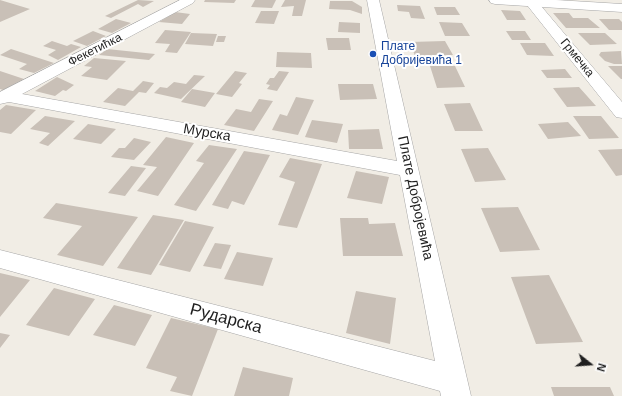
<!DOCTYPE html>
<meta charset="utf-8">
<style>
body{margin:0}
#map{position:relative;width:622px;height:396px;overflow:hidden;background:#f1ede5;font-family:Helvetica,sans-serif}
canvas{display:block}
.north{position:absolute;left:570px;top:344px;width:40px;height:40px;-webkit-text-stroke:3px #fff;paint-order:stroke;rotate:107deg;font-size:11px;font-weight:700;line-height:16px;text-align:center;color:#1f1f1f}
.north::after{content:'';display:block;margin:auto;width:14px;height:18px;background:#1f1f1f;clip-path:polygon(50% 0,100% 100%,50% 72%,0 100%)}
</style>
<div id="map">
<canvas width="622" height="396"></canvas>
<div class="north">N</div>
</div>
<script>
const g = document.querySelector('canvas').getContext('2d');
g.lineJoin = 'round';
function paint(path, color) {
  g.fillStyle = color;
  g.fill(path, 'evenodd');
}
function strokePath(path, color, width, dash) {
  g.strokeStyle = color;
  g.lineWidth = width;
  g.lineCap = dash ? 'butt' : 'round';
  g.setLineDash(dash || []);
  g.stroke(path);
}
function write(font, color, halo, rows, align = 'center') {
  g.font = font + ' Helvetica,sans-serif';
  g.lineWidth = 4;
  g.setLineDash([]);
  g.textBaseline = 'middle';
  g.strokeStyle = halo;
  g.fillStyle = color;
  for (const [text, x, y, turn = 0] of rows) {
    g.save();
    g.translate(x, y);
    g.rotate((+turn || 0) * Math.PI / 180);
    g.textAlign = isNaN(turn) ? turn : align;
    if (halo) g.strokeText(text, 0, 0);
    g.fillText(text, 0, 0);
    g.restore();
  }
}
const building = new Path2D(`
 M0,0L30,9L0,22Z
 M138,0L154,1L143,7L138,4L111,18L105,16Z
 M205,0H236L234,3L204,2Z
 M255,0H276L272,8L251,7Z
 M285,0H306L302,16H292L294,6L281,7Z
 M330,1H352L362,7V14L350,10L329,9Z
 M397,5L420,6L425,19L411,18L409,12L398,11Z
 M434,7H455L460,15H437Z
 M501,10L520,11L526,20H507Z
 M261,11H279L274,24L255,23Z
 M175,12L190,14L182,24L159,22Z
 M553,13H569L573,18H588L600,28H566Z
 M116,19L131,23L112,33L98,29Z
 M599,19H619L622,22V30H609Z
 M339,22L360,23V33L338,32Z
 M439,22L462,23L470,36H445Z
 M165,30L191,32L177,53L165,52L170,44L155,43Z
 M93,31L106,36L87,46L73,41Z
 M506,31H525L531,40H512Z
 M191,33L217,34L213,46L185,44Z
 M578,33H605L617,44L590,45Z
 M218,36H226L224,42H216Z
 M326,38H349L351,50H328Z
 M52,41L67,46L71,44L81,47L58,60L48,55L56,50L43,46Z
 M445,41L453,55L415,56L410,42Z
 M520,43H545L554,56L527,55Z
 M11,49L54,63L34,73L19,69L27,64L0,55Z
 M107,49L155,54L149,60L99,55Z
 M621,51L622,64H614L605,61L599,55L601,52Z
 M277,52L311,53L312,68L276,67Z
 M94,58L126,61L107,80L81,76L92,67L84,66Z
 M430,66H455L465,87L437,88Z
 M608,66H622V79H621Z
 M565,69L572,78H547L541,70Z
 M0,71L24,79L3,90L0,89Z
 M235,71L247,73L239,83L242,84L232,97L216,94Z
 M279,71L289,72L277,91L267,89L270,85L266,84L270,78H274Z
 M194,75L205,76L181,99L154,93L160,87L167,88L174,82L186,84Z
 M57,77L74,85L66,91L63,90L55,96L35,91Z
 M143,81L154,83L146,93L139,92L125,106L103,102L118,88L133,91Z
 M338,84H373L377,99L340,100Z
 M579,87L596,106L567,107L553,88Z
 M192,89L215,93L205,107L181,102Z
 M296,97L314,100L298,135L272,130L280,114L287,116Z
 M259,99L273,101L254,131L224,125L236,109L251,112Z
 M470,103L483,131H455L444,104Z
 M6,105L36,110L11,134L0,132V110Z
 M45,116L75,121L48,146L39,143L50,133L30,129Z
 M573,116H601L619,138L589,139Z
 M312,120L343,124L337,143L305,137Z
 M568,122L581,136L548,139L538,124Z
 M88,124L116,129L101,144L73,139Z
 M379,129L383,149H349L348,130Z
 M166,137L194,143L158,196L137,191L157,167L143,165Z
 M134,138L151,142L134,160L111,157L119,148H125Z
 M209,145L237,149L196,211L174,205L204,163L196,161Z
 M488,148L506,180L475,182L461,149Z
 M622,149V175L616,176L598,150Z
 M244,151L270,155L244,205L232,201L228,209L212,205Z
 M290,158L322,164L297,228L278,225L295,182L279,177Z
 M131,166L146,168L125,196L108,193Z
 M356,171L389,177L382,204L347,198Z
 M56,203L138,217L103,266L57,255L82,226L43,218Z
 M518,207L540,250L500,252L481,208Z
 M153,215L184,220L151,275L117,268Z
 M340,218H368L369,224L395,223L403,256H343Z
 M185,221L214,227L190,272L159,265Z
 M215,243L231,245L221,269L203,266Z
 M237,252L273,258L263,286L224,279Z
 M0,273L30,280L0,317Z
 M549,275L583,342L536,344L511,277Z
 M54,288L95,299L69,336L26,325Z
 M356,291L396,298L390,344L346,333Z
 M114,305L152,315L135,346L93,335Z
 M171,318L218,329L192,396L170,391L177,377L146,368Z
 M0,333L10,335L0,348Z
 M243,367L293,378L289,396H234Z
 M551,387H610L614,396H554Z`);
const minor = new Path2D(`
 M180,0H195L193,3L22,94L397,161L367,0H379L471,396H441L440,391L0,268V250L435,361L400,175L9,102L0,104V92Z
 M526,0H536L622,102V118L616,117L527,5L525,2Z`);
const tertiary = new Path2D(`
 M489,0H556L622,4V12L495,4L491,3Z`);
const markers = [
 [373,54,4,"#1a4fb4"]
];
const farTransitnames = [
 ["Плате",381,47],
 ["Добријевића 1",381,61]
];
const farStreetnames = [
 ["Фекетићка",95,50,-27],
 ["Грмечка",577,58,51]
];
const streetNames = [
 ["Мурска",207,133,10],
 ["Плате Добројевића",415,198,78]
];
const nearStreetnames = [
 ["Рударска",226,319,15]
];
paint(building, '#c9c0b7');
strokePath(minor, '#a6a6a6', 1);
strokePath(tertiary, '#a6a6a6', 1);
paint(minor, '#fff');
paint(tertiary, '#fff');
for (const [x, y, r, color] of markers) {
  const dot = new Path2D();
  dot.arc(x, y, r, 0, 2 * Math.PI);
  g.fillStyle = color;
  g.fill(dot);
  strokePath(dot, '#fff', 1.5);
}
write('12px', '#164399', '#fff', farTransitnames, 'left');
write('12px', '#1f1f1f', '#fff', farStreetnames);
write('14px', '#1f1f1f', '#fff', streetNames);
write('17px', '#1f1f1f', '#fff', nearStreetnames);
</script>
